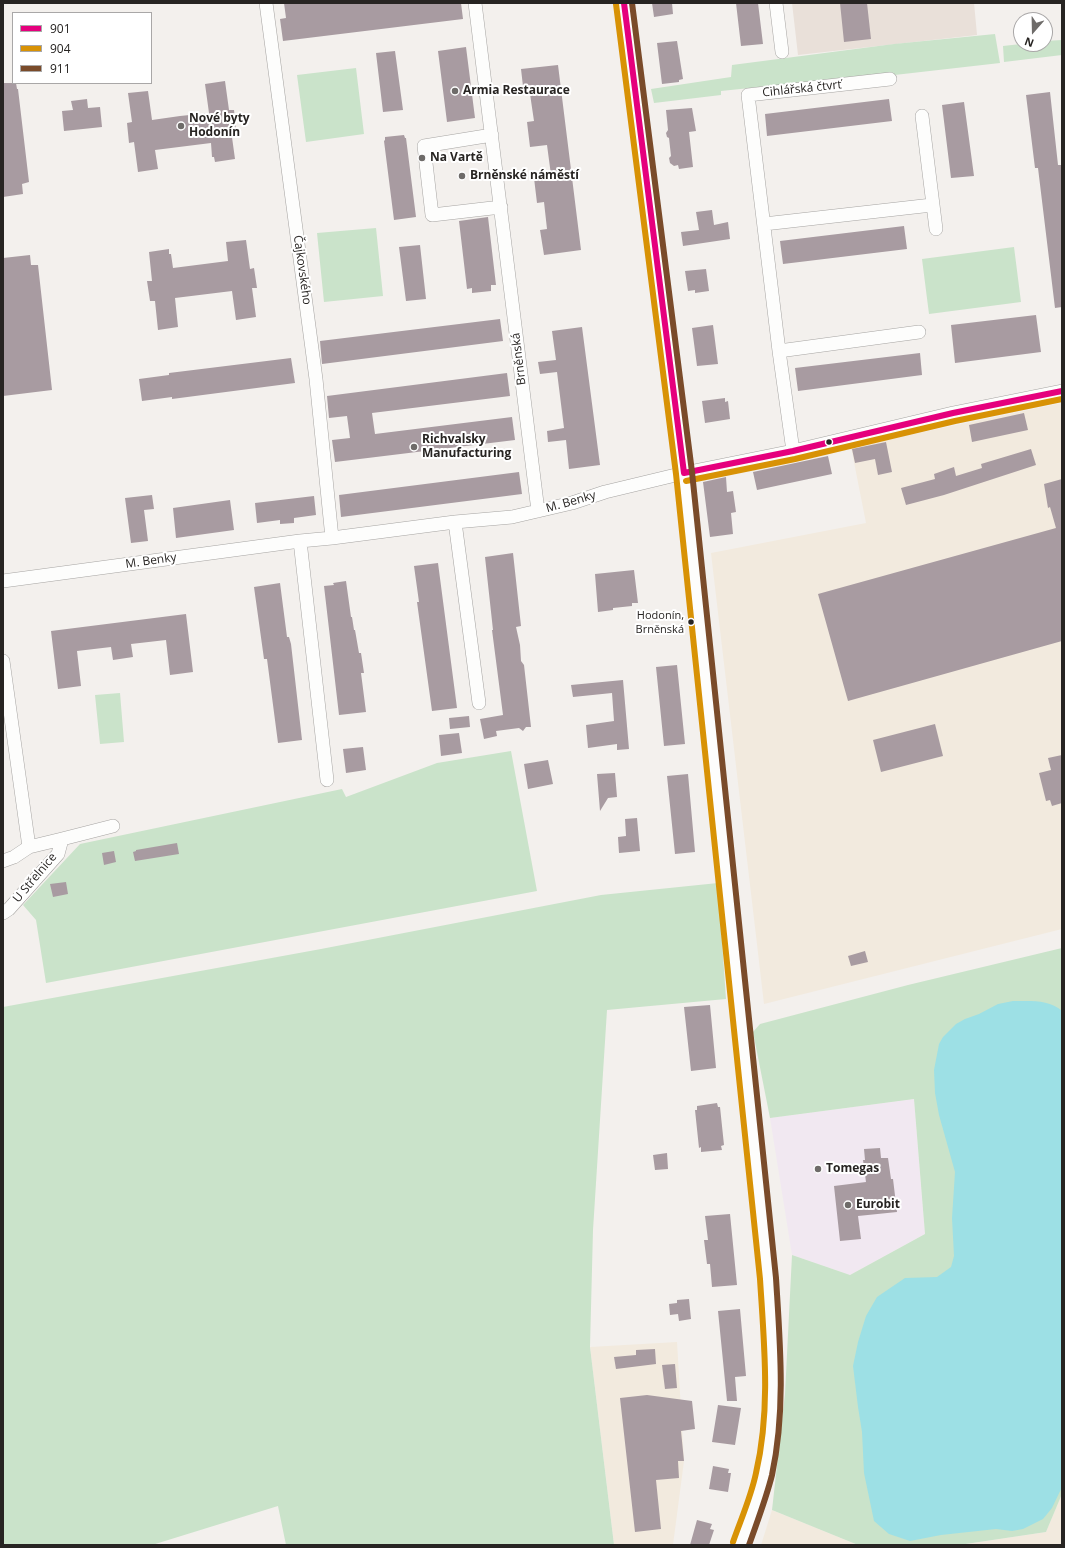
<!DOCTYPE html>
<meta charset="utf-8">
<style>
body{margin:0}
#map{position:relative;width:1065px;height:1548px;overflow:hidden;background:#f3f0ed;font-family:"Open Sans",sans-serif}
canvas{display:block}
.frame{position:absolute;inset:0;border:4px solid #272422;pointer-events:none}
.legend{position:absolute;left:12px;top:12px;width:140px;height:72px;box-sizing:border-box;background:#fff;border:1px solid #a9a7a7;margin:0;padding:5px 7px;list-style:none;font-size:12px;color:#272422}
.legend li{display:flex;align-items:center;gap:8px;height:20px}
.legend b{width:20px;border:1px solid #a9a7a7}
.north{position:absolute;left:1013px;top:12px;width:40px;height:40px;box-sizing:border-box;background:#fff;border:1px solid #a9a7a7;border-radius:50%;rotate:200deg;font-size:11px;font-weight:700;line-height:16px;text-align:center;color:#272422}
.north::after{content:'';display:block;margin:auto;width:14px;height:18px;background:#6e6b69;clip-path:polygon(50% 0,100% 100%,50% 72%,0 100%)}
</style>
<div id="map">
<canvas width="1065" height="1548"></canvas>
<div class="frame"></div>
<ul class="legend">
<li><b style="height:5px;background:#e5007d"></b>901</li>
<li><b style="height:5px;background:#d89205"></b>904</li>
<li><b style="height:5px;background:#7a4b2a"></b>911</li>
</ul>
<div class="north">N</div>
</div>
<script>
const g = document.querySelector('canvas').getContext('2d');
g.lineJoin = 'round';
function paint(path, color) {
  g.fillStyle = color;
  g.fill(path, 'evenodd');
}
function strokePath(path, color, width, dash) {
  g.strokeStyle = color;
  g.lineWidth = width;
  g.lineCap = dash ? 'butt' : 'round';
  g.setLineDash(dash || []);
  g.stroke(path);
}
function write(font, color, halo, rows, align = 'center') {
  g.font = font + ' "Open Sans",sans-serif';
  g.lineWidth = 4;
  g.setLineDash([]);
  g.textBaseline = 'middle';
  g.strokeStyle = halo;
  g.fillStyle = color;
  for (const [text, x, y, turn = 0] of rows) {
    g.save();
    g.translate(x, y);
    g.rotate((+turn || 0) * Math.PI / 180);
    g.textAlign = isNaN(turn) ? turn : align;
    if (halo) g.strokeText(text, 0, 0);
    g.fillText(text, 0, 0);
    g.restore();
  }
}
const commercial = new Path2D(`
 M914,1099L925,1234L850,1275L792,1255L770,1118Z`);
const industrial = new Path2D(`
 M1062,403V929L764,1004L711,553L866,523L851,447Z
 M677,1342L684,1461L673,1545H614L590,1347Z
 M1062,1494V1545H959L1046,1532Z
 M772,1510L858,1545H761Z`);
const built = new Path2D(`
 M792,3H974L977,35L798,55Z`);
const green = new Path2D(`
 M995,34L1000,63L877,77L876,75L721,91V95L654,103L651,89L731,77L732,65L894,44Z
 M1062,40V55L1004,62L1003,46L1021,44H1045V41Z
 M356,68L364,134L306,142L297,75Z
 M376,228L383,296L324,302L317,233Z
 M1014,247L1021,302L929,314L922,259Z
 M120,693L124,742L100,744L95,695Z
 M511,751L537,891L46,983L36,920L23,905L80,844L342,789L346,797L437,763Z
 M718,883L726,999L607,1010L593,1230L590,1347L614,1545H286L278,1506L152,1545H3V1007L321,949L601,895Z
 M1062,948V1494L1046,1532L959,1545H858L772,1510L785,1394L792,1255L850,1275L925,1234L914,1099L770,1118L753,1032L760,1024L908,985Z`);
const water = new Path2D(`
 M1013,1001C1030,1001 1049,999 1062,1011V1487L1052,1508L1043,1519L1023,1529L1012,1531L996,1529L941,1535L910,1541L889,1534L874,1521L864,1473L862,1432L858,1407L853,1366L858,1342L866,1316L877,1297L905,1278L937,1277L951,1267L954,1256L952,1218L955,1172L939,1115L935,1093L934,1070L939,1044L943,1037L956,1024L965,1019L979,1014L998,1004Z`);
const building = new Path2D(`
 M284,3H461L463,19L283,41L280,19L286,18Z
 M652,3H672L673,14L654,17Z
 M736,3H758L763,44L741,46Z
 M840,3H867L871,39L844,42Z
 M677,41L683,79L679,80V82L662,84L657,43Z
 M466,47L475,118L447,122L438,51Z
 M395,51L403,110L383,112L376,53Z
 M558,65L581,250L544,255L540,230L547,229L544,202L537,203L534,178L551,175L547,145L530,147L527,122L534,121L530,94L524,95L521,69Z
 M225,81L229,110H234L236,130H231L235,159L215,162L214,157H212L211,143L155,150L158,169L138,172L134,142L129,143L127,123L132,122L128,93L148,91L152,120L180,116L209,113L205,84Z
 M3,83H16L17,89H18L29,182L22,184L23,194L3,197Z
 M1050,92L1058,165H1061L1062,170V307L1055,308L1038,168H1035L1026,95Z
 M87,99L88,108L100,107L102,127L64,131L62,111L73,110L71,101Z
 M889,99L892,121L767,136L765,114Z
 M964,102L974,176L951,178L942,105Z
 M692,108L696,131L689,132L693,167L679,169L678,165L674,166L670,163L669,158L671,156L669,138L667,137L666,133L668,130L666,110Z
 M404,135L405,138H406L416,217L394,220L384,141L385,140V137Z
 M712,210L714,225L728,222L730,239L683,246L681,232L699,230L696,212Z
 M488,217L496,285H491V291L472,293V288L467,289L459,221Z
 M904,226L907,249L783,264L780,241Z
 M246,240L250,269L254,268L257,288H252L256,317L236,320L232,291L175,298L178,327L158,330L155,301H150L147,281H152L149,252L169,249V254H171L173,268L228,261L226,242Z
 M420,245L426,299L406,301L399,247Z
 M30,255L31,265H38L52,390L3,396V258Z
 M706,269L709,291L695,293V290L688,291L685,271Z
 M1036,315L1041,352L955,363L951,325Z
 M500,319L503,341L322,364L320,341Z
 M713,325L718,364L697,366L692,328Z
 M582,327L600,465L569,469L566,440L548,442L547,431L564,428L557,372L540,374L538,362L556,360L552,331Z
 M920,353L922,375L798,391L795,368Z
 M291,358L295,383L172,399V397L142,401L139,379L169,375V373Z
 M507,373L510,396L372,413L375,434L512,417L515,440L335,462L332,440L350,438L347,416L329,418L327,396Z
 M725,398V402L728,401L730,419L705,423L702,401Z
 M1024,413L1028,430L972,442L969,425Z
 M886,442L892,472L878,475L875,459L855,463L852,449Z
 M1031,449L1036,465L944,495L906,505L901,488L935,479L934,474L954,467L956,476L982,468L981,464Z
 M828,456L832,474L757,490L753,472Z
 M519,472L522,494L341,517L339,495Z
 M726,477L727,492L733,491L736,512L731,513L733,534L710,537L703,482Z
 M1062,479V641L848,701L818,594L1056,528L1050,507L1048,508L1044,484Z
 M152,495L154,509L144,510L148,541L131,543L125,498Z
 M314,496L316,515L294,518V523L280,524V520L257,523L255,503Z
 M230,500L234,530L176,538L173,508Z
 M513,553L521,626L516,627L520,645L521,661L524,665L531,727H526L523,731L519,728L496,731L497,736L484,739L480,719L503,715L492,630H493L485,557Z
 M438,563L457,708L432,711L417,602H419L414,566Z
 M634,570L638,603H632V606L613,608V610L598,612L595,574Z
 M346,581L351,617H352L354,630H355L359,653H361L364,673H361L366,712L339,715L324,586L334,585L333,583Z
 M280,583L287,637H289L291,644L302,740L278,743L267,659H264L254,587Z
 M186,614L193,672L170,675L166,640L131,644L133,657L113,660L111,647L77,651L81,686L58,689L51,631Z
 M677,665L685,744L664,746L656,667Z
 M623,680L629,749L617,750V744L588,748L586,725L614,721L612,693L573,697L571,685Z
 M469,716L470,727L450,729L449,718Z
 M935,724L943,756L881,772L873,740Z
 M459,733L462,753L441,756L439,735Z
 M363,747L366,770L346,773L343,749Z
 M1062,755V803L1052,806L1050,800L1046,801L1039,773L1051,770L1048,758Z
 M548,760L553,784L528,789L524,764Z
 M615,773L617,797L608,798L600,811L597,774Z
 M688,774L695,852L675,854L667,776Z
 M637,818L640,851L619,853L618,837L626,836L625,819Z
 M177,843L179,854L135,861L133,852L136,851V850Z
 M114,851L116,862L104,865L102,853Z
 M66,882L68,894L53,897L50,884Z
 M865,951L868,962L851,966L848,956Z
 M710,1005L716,1068L691,1071L684,1007Z
 M717,1103L718,1107H720L724,1145L721,1146L722,1150L701,1152V1147L699,1148L695,1110H697V1106Z
 M880,1148L881,1158H888L891,1179H893L897,1212L858,1216L861,1239L840,1241L834,1186L866,1182L863,1160H865L864,1149Z
 M667,1153L668,1169L655,1170L653,1155Z
 M730,1214L737,1285L712,1287L710,1264H707L704,1240H708L705,1216Z
 M689,1299L691,1319L679,1321L678,1314L670,1315L669,1304L677,1303V1300Z
 M740,1309L746,1376L735,1377L737,1401H727L718,1311Z
 M655,1349L656,1364L616,1369L614,1357L636,1355V1350Z
 M675,1364L677,1388L665,1389L662,1365Z
 M647,1395L692,1401L695,1429L681,1431L684,1461H678L679,1478L656,1480L661,1529L635,1532L620,1398Z
 M718,1405L741,1408L735,1445L712,1442Z
 M713,1466L729,1469L728,1473H731L728,1492L709,1489Z
 M697,1520L712,1524L710,1529L714,1530L709,1545H690Z`);
const minor = new Path2D(`
 M266,3L316,379L332,538
 M475,3L538,511
 M776,3L782,52
 M922,116L936,229
 M492,135L424,146L432,215L501,207
 M764,224L932,205
 M779,351L748,95L890,79
 M793,451L779,351L919,332
 M455,522L479,703
 M300,541L327,780
 M3,581L300,541L332,538L455,522L512,517L572,503L605,492L684,473L793,451L953,413L1062,391
 M3,661L29,847
 M3,861L14,857L29,847L62,839
 M3,913L9,909L58,854L62,839L113,826`);
const secondary = new Path2D(`
 M624,3L684,473L768,1278C771,1340 778,1402 766,1464C761,1492 750,1519 740,1545`);
const bus1 = new Path2D(`
 M624,3L684,473
 M684,473L793,451L953,413L1062,391`);
const bus2 = new Path2D(`
 M616,4L676,474L760,1279C764,1343 771,1409 756,1473C751,1497 741,1519 733,1542
 M686,481L795,459L955,421L1062,399`);
const bus3 = new Path2D(`
 M632,3L692,472L776,1278C780,1343 786,1410 772,1475C766,1499 757,1522 749,1545`);
const markers = [
 [455,91,4,"#6e6b69"],
 [181,126,4,"#6e6b69"],
 [422,158,4,"#6e6b69"],
 [462,176,4,"#6e6b69"],
 [829,442,3.5,"#272422"],
 [414,447,4,"#6e6b69"],
 [691,622,3.5,"#272422"],
 [818,1169,4,"#6e6b69"],
 [848,1205,4,"#6e6b69"]
];
const busNames = [
 ["Hodonín,",684,616],
 ["Brněnská",684,630]
];
const streetNames = [
 ["Cihlářská čtvrť",802,89,-6],
 ["Čajkovského",302,270,82],
 ["Brněnská",519,359,-97],
 ["M. Benky",571,502,-16],
 ["M. Benky",151,561,-8],
 ["U Střelnice",35,878,-50]
];
const poiNames = [
 ["Armia Restaurace",463,91],
 ["Nové byty",189,119],
 ["Hodonín",189,133],
 ["Na Vartě",430,158],
 ["Brněnské náměstí",470,176],
 ["Richvalsky",422,440],
 ["Manufacturing",422,454],
 ["Tomegas",826,1169],
 ["Eurobit",856,1205]
];
paint(commercial, '#f1e8f1');
paint(industrial, '#f2eade');
paint(built, '#e9e0d9');
paint(green, '#cae3ca');
paint(water, '#9de0e5');
paint(building, '#a89ba1');
strokePath(minor, '#a6a4a2', 14);
strokePath(secondary, '#a6a4a2', 20);
strokePath(minor, '#fdfdfc', 13);
strokePath(secondary, '#fdfdfc', 19);
strokePath(bus1, '#e5007d', 6);
strokePath(bus2, '#d89205', 6);
strokePath(bus3, '#7a4b2a', 6);
for (const [x, y, r, color] of markers) {
  const dot = new Path2D();
  dot.arc(x, y, r, 0, 2 * Math.PI);
  g.fillStyle = color;
  g.fill(dot);
  strokePath(dot, '#fff', 1.5);
}
write('11px', '#272422', '#fff', busNames, 'right');
write('12px', '#272422', '#fff', streetNames);
write('bold 12px', '#272422', '#fff', poiNames, 'left');
</script>
